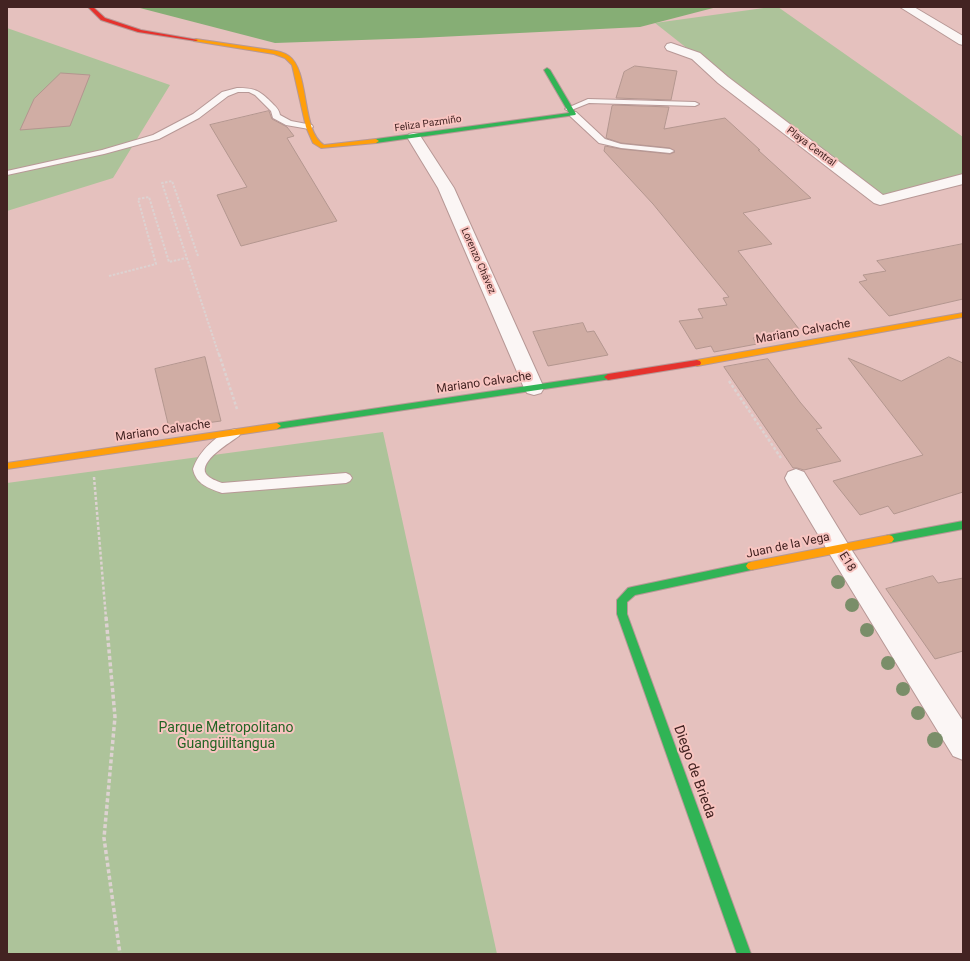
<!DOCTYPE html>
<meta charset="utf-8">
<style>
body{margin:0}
#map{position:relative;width:970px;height:961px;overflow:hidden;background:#e5c1be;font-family:Roboto,sans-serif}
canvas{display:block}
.frame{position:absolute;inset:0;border:8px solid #432322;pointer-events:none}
</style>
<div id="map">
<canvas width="970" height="961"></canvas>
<div class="frame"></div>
</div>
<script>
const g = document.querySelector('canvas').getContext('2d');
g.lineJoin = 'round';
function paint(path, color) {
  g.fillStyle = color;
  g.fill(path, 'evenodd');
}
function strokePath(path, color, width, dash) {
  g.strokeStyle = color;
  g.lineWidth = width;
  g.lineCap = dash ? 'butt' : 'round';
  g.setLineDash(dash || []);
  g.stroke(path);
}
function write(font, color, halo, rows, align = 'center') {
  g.font = font + ' Roboto,sans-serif';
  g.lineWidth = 4;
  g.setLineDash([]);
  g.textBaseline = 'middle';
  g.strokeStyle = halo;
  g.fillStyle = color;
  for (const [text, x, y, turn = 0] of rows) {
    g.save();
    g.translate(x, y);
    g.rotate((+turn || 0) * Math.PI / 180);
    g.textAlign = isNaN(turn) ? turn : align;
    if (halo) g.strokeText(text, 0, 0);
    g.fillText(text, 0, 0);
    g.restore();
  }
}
const green = new Path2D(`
 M771,7H778L963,137V179L877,198L655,23Z
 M7,28L170,85L113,178L7,211Z
 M383,432L497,954H7V483Z`);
const forest = new Path2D(`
 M136,7H717L640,27L419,38L275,43Z`);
const building = new Path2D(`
 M635,66L677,71L671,100L616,98L624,72Z
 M61,73L90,75L70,126L20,130L34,99Z
 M615,105L669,107L664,129L725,118L760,150H758L811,198L743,213L772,244L738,251L799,329L753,338L757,344L714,352L711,346L696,349L679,321L703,318L698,309L727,305L723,298L729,297L653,204L604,151L605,146L621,149L670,154L675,152L670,148L621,143L606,138L612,106Z
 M269,111L272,119L287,127L294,136L287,138L337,221L241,246L217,195L247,187L210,125Z
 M963,244V299L889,316L859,282L867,280L863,275L886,271L877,261Z
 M583,323L587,332L594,331L608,355L548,366L533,332Z
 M205,357L221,421L169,428L155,369Z
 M949,357L963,363V492L894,514L888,506L860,515L833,481L923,455L848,358L901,381Z
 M768,359L800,402L822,428L816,429L841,461L804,470L797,468H793L724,367Z
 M933,576L938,583L963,578V651L935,659L886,589Z`);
const pathFar2 = new Path2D(`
 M198,256L172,181L162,183L219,355
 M109,276L156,264L138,199L149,197L169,262L186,258`);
const pathFar1 = new Path2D(`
 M219,354L237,409
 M729,381L781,458
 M94,477L106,618`);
const path = new Path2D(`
 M106,617L115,717L104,838L120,954`);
const lane = new Path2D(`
 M237,88C254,88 259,90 271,102C275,106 279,109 280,115L291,121L312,125L313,127L309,129L286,125L273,118L271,111L255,95L249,92H238L228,96L199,118L159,139L104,154L7,175V171L102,150L153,135L193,114L222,92Z
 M588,99L695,102L699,104L695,106L589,103L569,111L565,109Z
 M570,112H576L605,139L621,144L670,149L674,151L670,153L621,148L599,143L570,116Z
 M235,429L239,430L241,433L239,436C231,442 198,461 206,474C210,479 217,481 222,483L346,473L350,475L352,478L350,481L346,483L222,493C208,488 196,484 193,469C199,451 217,434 235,429Z`);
const street = new Path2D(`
 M900,7H914L963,36V45L959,44Z
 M671,43L700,53L728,77L883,195L963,174V184L880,205L874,203L718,83L692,59L667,50L665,47L667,44Z
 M414,133L419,134L454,188L544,388L541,393L534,395L527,393L524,388L438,188L407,137L409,134Z
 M796,469L804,472L851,549L963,721V760L953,756L835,563L788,484L785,478L788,472Z`);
const fast = new Path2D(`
 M547,68L550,70L576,114L575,115L376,143L373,141L376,139L569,113L544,70Z
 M608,374L611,375L612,377L611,379L277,429L273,426L277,423Z
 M963,521V529L889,543L886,542L884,539L886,536L889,535Z
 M751,562L754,563L756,566L754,569L751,570L635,595L627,602V614L751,954H737L617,614V600L628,588L632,587Z`);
const slow = new Path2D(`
 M196,39C216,42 236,45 257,48C267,50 281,50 289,56C310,71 301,131 324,145L376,139L379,141L376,143L321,148L313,143L306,127L292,65L285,58L274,54L194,41V40Z
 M963,313V317L697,366L693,363L697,360Z
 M277,423L281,426L277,429L7,469V463Z
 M889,535L892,536L894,539L892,542L889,543L751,570L748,569L746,566L748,563L751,562Z`);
const jam = new Path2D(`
 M88,7H93L105,18L141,30L198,40L196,41L138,32L101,20Z
 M697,360L700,361L701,363L700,365L608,380L604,377L608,374Z`);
const trees = [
 [838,582,7],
 [852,605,7],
 [867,630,7],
 [888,663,7],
 [903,689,7],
 [918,713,7],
 [935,740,8]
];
const farStreetnames = [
 ["Feliza Pazmiño",428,124,-8],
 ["Playa Central",811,147,37],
 ["Lorenzo Chávez",478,261,66]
];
const streetNames = [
 ["Mariano Calvache",803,332,-10],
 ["Mariano Calvache",484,383,-8],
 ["Mariano Calvache",163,431,-8],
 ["Juan de la Vega",788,546,-12],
 ["E18",847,562,58]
];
const nearParknames = [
 ["Parque Metropolitano",226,728],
 ["Guangüiltangua",226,744]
];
const nearStreetnames = [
 ["Diego de Brieda",694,772,70]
];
paint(green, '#adc39a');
paint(forest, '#86ae75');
paint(building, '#d0ada4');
strokePath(building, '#b3968f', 1);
strokePath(lane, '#b79896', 2);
strokePath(street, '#b79896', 2);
strokePath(fast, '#b79896', 2);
strokePath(slow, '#b79896', 2);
strokePath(jam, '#b79896', 2);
strokePath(pathFar2, '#ddd2d1', 2, [2.5, 1.5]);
strokePath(pathFar1, '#ddd2d1', 2.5, [3, 2]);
strokePath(path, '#ddd2d1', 3.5, [4, 2.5]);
paint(lane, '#fbf6f5');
paint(street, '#fbf6f5');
paint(fast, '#30b455');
paint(slow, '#ff9f0a');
paint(jam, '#e5322d');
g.fillStyle = '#7a8e69';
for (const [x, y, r] of trees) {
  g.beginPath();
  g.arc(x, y, r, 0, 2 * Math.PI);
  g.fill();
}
write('10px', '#432322', '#f8c5c1', farStreetnames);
write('12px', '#432322', '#f8c5c1', streetNames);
write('14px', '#236524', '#f8c5c1', nearParknames);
write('14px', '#432322', '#f8c5c1', nearStreetnames);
</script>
